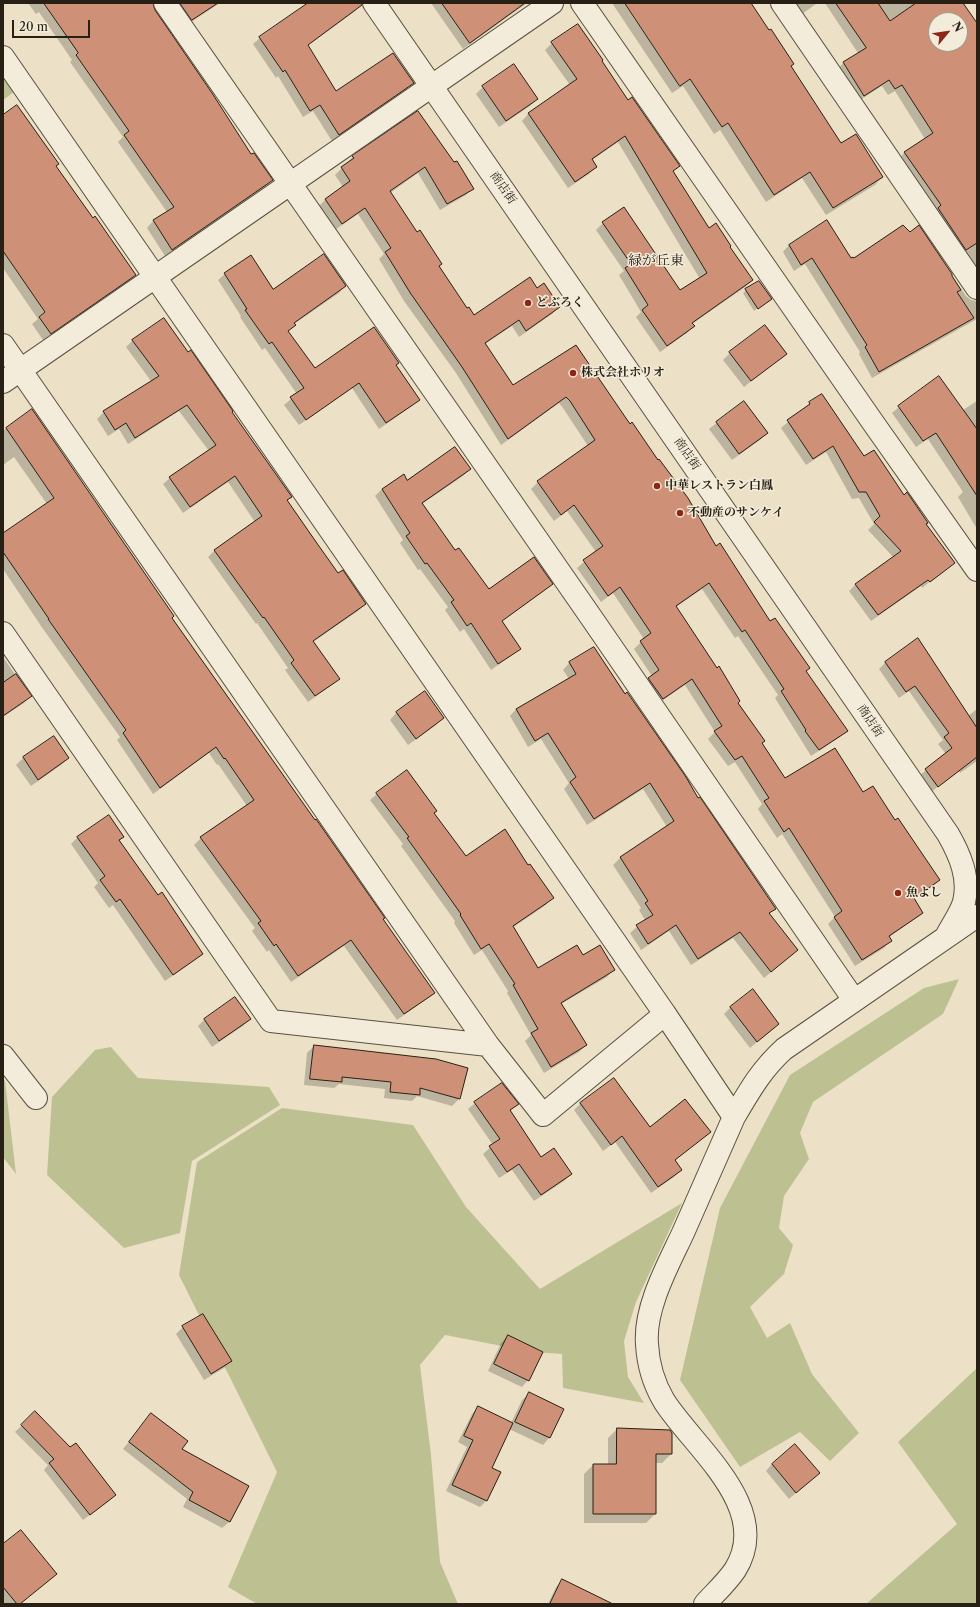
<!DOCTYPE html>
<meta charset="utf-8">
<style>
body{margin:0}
#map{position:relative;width:980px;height:1607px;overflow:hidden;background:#ece1c6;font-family:"Libre Caslon Text",serif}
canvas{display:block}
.frame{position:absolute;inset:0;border:4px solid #282014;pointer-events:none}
.north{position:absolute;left:928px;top:12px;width:40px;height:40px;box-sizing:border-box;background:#f3ecda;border:1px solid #a29a8b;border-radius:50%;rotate:61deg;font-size:11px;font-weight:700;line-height:16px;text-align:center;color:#282014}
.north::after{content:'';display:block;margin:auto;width:14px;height:18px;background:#8f2418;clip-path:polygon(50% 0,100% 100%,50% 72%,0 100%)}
.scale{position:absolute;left:12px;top:20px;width:78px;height:18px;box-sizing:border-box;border:2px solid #282014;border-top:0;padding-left:5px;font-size:12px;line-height:14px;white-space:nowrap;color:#282014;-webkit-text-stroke:3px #f3ecda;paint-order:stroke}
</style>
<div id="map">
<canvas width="980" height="1607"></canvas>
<div class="frame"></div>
<div class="north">N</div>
<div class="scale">20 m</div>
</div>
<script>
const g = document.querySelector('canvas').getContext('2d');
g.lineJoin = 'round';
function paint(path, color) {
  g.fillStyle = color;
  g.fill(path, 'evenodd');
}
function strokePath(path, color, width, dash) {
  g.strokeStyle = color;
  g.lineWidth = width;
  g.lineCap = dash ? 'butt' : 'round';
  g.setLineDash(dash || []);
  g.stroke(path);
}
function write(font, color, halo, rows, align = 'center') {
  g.font = font + ' "Libre Caslon Text","Noto Serif JP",serif';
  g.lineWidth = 3;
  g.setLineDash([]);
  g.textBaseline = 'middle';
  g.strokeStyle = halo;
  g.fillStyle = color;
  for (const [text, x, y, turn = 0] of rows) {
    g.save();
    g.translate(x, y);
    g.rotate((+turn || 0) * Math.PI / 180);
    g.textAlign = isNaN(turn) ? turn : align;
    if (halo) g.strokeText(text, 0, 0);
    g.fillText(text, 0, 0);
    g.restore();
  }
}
const green = new Path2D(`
 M3,67L18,89L3,100Z
 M959,979L943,1014L813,1102L800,1133L809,1159L784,1196L779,1228L793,1245L784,1274L750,1307L767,1338L790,1323L812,1374L859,1433L830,1461L800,1432L740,1467L680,1380L720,1208L790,1075L924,988Z
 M111,1047L138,1078L269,1087L280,1105L192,1161L180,1233L124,1248L47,1175L52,1097L95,1050Z
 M3,1078L5,1081L16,1174L3,1157Z
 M282,1108L413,1125L466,1207L540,1289L682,1203L636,1302L624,1341L628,1377L644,1403L563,1388L562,1354L533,1352L445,1335L420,1365L431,1455L440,1562L458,1604H257L228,1587L277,1472L179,1275L197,1162Z
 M977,1368V1604H866L957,1524L898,1442Z`);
const shadow = new Path2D(`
 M28,3H152L154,11L251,156L272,180L265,187L165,256L147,228L153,221L167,212L118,142L123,137L70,62L72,60L39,12L36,14Z
 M169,3H220L185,26Z
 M310,3H361V5L354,12L307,46L336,92L413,83L406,90L332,141L313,111L303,117L278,76L276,78L253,44L260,38Z
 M431,3H527L463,49Z
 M612,3H750L841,145L882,177L875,185L826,215L802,178L766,202L720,130L714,134L683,86L672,93Z
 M792,3H817L801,15Z
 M825,3H962L977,25V282L898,160L904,153L925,139L895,91L888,95L882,86L857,102L837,70L843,63L858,53ZM936,20H960V44H936Z
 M552,43L600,61L627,101L679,166L673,172L708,229L729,247L752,280L745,287L692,324L693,326L687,333L660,352L636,317L641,312L619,275L624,271L596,230L603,223L680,292L700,279L618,142L592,160L596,167L589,174L568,188L522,121L528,114L570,85L545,50Z
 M483,87L537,99L530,106L499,127L476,94Z
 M418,112L472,188L466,195L440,210L418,173L390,193L417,233L441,264L438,267L467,310L473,316L537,289L559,307L552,314L519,337L512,326L485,344L513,387L576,346L629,426L846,730L840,737L811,756L775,698L778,695L738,636L735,638L702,589L676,607L785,779L863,793L894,822L938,880L932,887L913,899L922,913L915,919L888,938L890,941L884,948L855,966L828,924L835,917L782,834L777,838L758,809L762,804L735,762L728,766L708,739L715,732L685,685L656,705L642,685L652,676L634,649L644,639L613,593L601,602L577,568L596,552L567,511L554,521L531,489L538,482L588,446L563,408L559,403L501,445L456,373L404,301L379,259L384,254L358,214L335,230L319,206L325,200L343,187L335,175L353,157Z
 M3,116L58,164L55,167L134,275L128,282L43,340L32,324L38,319L3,268Z
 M919,226L966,296L971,300L977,301V319L872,378L859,354L860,352L805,264L794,271L783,252L789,245L853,260L910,234Z
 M225,274L272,291L345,286L339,293L294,324L295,325L288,332L315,369L395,365L419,399L412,406L379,429L352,388L299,425L284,405L297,394L265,348L262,350L240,317L241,316L218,280Z
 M746,290L771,299L754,311L743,293Z
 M133,340L231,412L291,497L286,501L338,574L365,604L358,611L313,642L339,679L332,685L308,702L285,670L288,668L257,623L256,624L208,557L215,550L255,522L228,482L183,513L163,484L170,478L209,451L179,411L128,444L119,429L108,436L97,419L104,412L151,381L126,347Z
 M730,353L785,354L744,387L723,360Z
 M977,401V529L958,497L963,492L928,439L916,447L892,413L899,407L963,410Z
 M744,402L767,433L760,440L732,460L709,429Z
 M810,403L864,458L925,524L954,563L922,588L921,586L871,621L849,591L856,584L894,558L868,530L874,524L859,498L852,499L826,452L806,465L781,428Z
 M32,410L171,618L434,992L427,999L397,1020L344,946L291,982L269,950L267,952L252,931L255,928L194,845L201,838L247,806L218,764L217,765L209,753L153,794L117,740L120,737L41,626L3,569V534L47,504L14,457L3,465V431Z
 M470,469L463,476L422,504L455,551L488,591L551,584L545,590L501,622L519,648L512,655L491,670L464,629L460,632L445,610L448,607L420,569L418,570L400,543L403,540L375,496L382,489L403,476L407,481Z
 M917,640L968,716L977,709V761L960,773L959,771L931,792L919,776L946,754L938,744L943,740L909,691L899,698L879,669L885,663Z
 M594,648L775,909L769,914L797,950L764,978L733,938L691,965L669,931L641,950L630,933L645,920L639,910L641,908L613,865L620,858L667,827L643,789L587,825L564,789L569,783L541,739L528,747L510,716L516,709L569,679L563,670L569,663Z
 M3,657L30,696L24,703L3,717Z
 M424,692L442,718L436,725L408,745L390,720L396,713Z
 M54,737L68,758L61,765L31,786L16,765L23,758Z
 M377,794L433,813L466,857L527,867L552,898L546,905L512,928L538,970L583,957L613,970L607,977L561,1004L586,1045L579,1052L544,1073L525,1041L531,1035L507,993L508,991L482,950L474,955L454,923L455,921L401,846L403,844L370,800Z
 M78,837H123L119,841L158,896L202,954L195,960L165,981L113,905L109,908L94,887L98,883L71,844Z
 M235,998L249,1019L243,1026L212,1047L198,1026L204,1020Z
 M731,1007L778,1024L750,1048L724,1014Z
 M314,1046L467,1068L459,1099L452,1106L417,1096L412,1101L384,1098L385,1089L339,1084L334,1088L304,1085L307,1053Z
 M475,1103L517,1104L509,1112L541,1158L571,1174L564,1181L534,1201L512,1170L499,1178L483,1154L493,1145L468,1109Z
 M581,1103L650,1128L710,1132L674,1160L681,1170L674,1177L651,1193L615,1142L603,1151L574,1110Z
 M183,1327L230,1361L224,1368L204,1380L176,1334Z
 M508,1336L528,1380L522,1387L488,1371L501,1343Z
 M529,1394L562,1410L549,1438L543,1445L509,1429L491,1468L486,1501L480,1507L446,1491L467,1447L458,1442L472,1414L478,1407L511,1423L522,1400Z
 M35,1413L109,1501L83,1520L44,1470L48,1465L15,1432Z
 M151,1414L180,1450L248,1487L229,1522L222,1528L183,1507L187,1499L123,1449Z
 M617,1429L671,1454L662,1463H655V1514L646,1523H584V1474L593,1465H608V1438Z
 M772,1464L819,1473L789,1499L766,1471Z
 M3,1546L56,1574L20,1604H4L3,1602Z
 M562,1581L593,1604H548L556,1587Z`);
const building = new Path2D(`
 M44,3H153L155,10L212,93L251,154L254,153L273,180L172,250L153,220L174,207L124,135L129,131L76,55L78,53Z
 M180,3H218L192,20Z
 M308,3H362V5L308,45L336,91L393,53L414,83L339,135L320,105L310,111L285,70L283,72L259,37Z
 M442,3H525L470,43Z
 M625,3H751L769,30L771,29L794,64L791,66L841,143L856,134L883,177L833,208L810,172L774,195L728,123L722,127L690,79L680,86Z
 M836,3H878L890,21L916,3H963L977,23V243L966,250L938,208L941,205L904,152L933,133L902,85L895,89L889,80L864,96L843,62L866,48ZM936,20H960V44H936Z
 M578,24L603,60L602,61L628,100L632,97L680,166L673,171L709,228L716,223L731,246L730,247L753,280L692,323L695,326L667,346L642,310L648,305L625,268L631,264L602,222L624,207L680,290L707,273L625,136L592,159L597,167L575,182L528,113L577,79L551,42Z
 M514,64L538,99L506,121L482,86Z
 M17,105L59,164L56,166L93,218L95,216L136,275L51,334L39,317L45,312L3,251V115Z
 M418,111L454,162L457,161L474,189L447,204L425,167L390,191L417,232L420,230L442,264L439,266L467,308L469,307L474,315L530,277L537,288L544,283L560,307L526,331L519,320L485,343L513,385L576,345L630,424L632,422L658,460L659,459L688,498L716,546L720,543L770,621L775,618L810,668L806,671L848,731L819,750L805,731L806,730L781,691L784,689L745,630L742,632L709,583L676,606L717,668L719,666L740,701L738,703L765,741L762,743L785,778L835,748L863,792L873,786L895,820L898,818L940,880L914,898L923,913L889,936L892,941L862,960L834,917L842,911L789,828L784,832L764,801L769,798L742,756L735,760L714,731L722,726L692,679L663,699L648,678L659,670L640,641L651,633L620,587L608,596L583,560L603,546L574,505L561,515L537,481L595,440L570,401L566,397L508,439L462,367L411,294L385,252L391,248L365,208L342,224L325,199L350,181L341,167L354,158L352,156Z
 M827,220L851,258L853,257L854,258L903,225L910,232L919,225L952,274V276L961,290L957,292L974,318L879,372L865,347L867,345L812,258L801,265L789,245Z
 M324,254L346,286L294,323L296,325L288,331L315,368L374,327L399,363L396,365L420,400L386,423L359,383L306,420L290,397L304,388L272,342L269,344L245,310L247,309L224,273L251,255L273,289Z
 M759,281L772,299L758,309L745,289Z
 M164,318L188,352L191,350L233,411L232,412L292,497L287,500L314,539L338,573L343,570L366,604L313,641L340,679L315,696L291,663L294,660L264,617L263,618L214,550L262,516L235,476L190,507L169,477L216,445L187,405L135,438L126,423L115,430L103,411L159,376L132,340Z
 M765,325L787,354L751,381L729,352Z
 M939,376L977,429V496L936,433L923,441L898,406Z
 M822,394L864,456L874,450L904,495L907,492L928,523L926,524L955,563L930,582L928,580L878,615L855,584L901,551L874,522L880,516L866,492H859L833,446L813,459L787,420L810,404L809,402Z
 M744,401L768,433L739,454L716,422Z
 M32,409L174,616L172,618L315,820L316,819L385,918L383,919L435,993L404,1014L351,940L298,976L276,944L274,946L258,923L261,921L200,837L254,800L225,758L224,759L216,747L160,788L123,733L126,730L48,619H49L3,552V533L54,498L6,428Z
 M455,447L471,469L422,503L455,550L459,548L489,589L534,557L553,584L502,621L521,649L498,664L471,623L467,626L451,602L454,600L427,563L425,564L406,536L410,533L382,489L404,474L407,480Z
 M918,638L977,728V757L938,787L925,769L952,748L944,737L949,733L915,686L906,692L885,662Z
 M594,647L625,694L627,692L686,777L698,798L700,797L776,909L769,913L798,950L771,972L740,932L698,959L676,925L648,944L636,925L653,915L645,903L648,901L620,857L674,821L650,783L594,819L570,782L576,777L548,733L535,741L516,709L576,674L569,662Z
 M16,674L32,696L3,716V683Z
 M425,691L444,718L416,739L396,712Z
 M54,736L69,758L38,780L23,757Z
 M407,770L437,811L434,813L466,856L505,829L528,865L530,864L554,898L513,926L538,968L577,945L583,955L600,945L615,970L561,1003L587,1045L551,1067L531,1033L538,1029L513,985L515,984L489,944L481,949L460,915L461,914L407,838L409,837L376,793Z
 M109,815L124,837L119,840L158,895L162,892L203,954L173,975L120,899L116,902L100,880L105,876L77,837Z
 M753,989L779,1024L757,1042L730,1007Z
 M235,997L251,1019L219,1041L204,1019Z
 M314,1045L436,1059L468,1068L460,1099L420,1088V1095L390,1092L391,1082L342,1077V1082L310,1079Z
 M614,1078L650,1127L685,1099L711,1132L675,1160L682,1170L658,1187L622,1136L611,1145L580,1103Z
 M502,1083L519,1104L510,1110L541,1157L554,1148L572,1174L541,1195L519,1164L507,1172L489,1146L500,1139L474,1102Z
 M203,1314L232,1361L211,1374L182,1326Z
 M508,1335L543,1352L529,1381L494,1364Z
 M529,1392L564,1409L550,1438L515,1422Z
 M478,1406L513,1423L492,1468L501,1472L487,1501L452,1485L473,1440L464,1436Z
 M35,1411L70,1447L76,1443L116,1495L90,1515L49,1463L54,1459L21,1425Z
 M151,1413L188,1441L182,1449L249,1486L230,1522L189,1500L193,1492L129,1442Z
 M617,1428L670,1430L672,1433V1454H656V1514H593V1464H616Z
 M795,1444L820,1473L796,1493L772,1464Z
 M21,1530L57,1574L20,1604H17L3,1587V1544Z
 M562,1579L613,1604H550Z`);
const minor = new Path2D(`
 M165,3L593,620L854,1000
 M374,3L948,834C960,855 970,878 964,902C961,913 952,925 947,935
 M582,3L874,424L977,570
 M782,3L977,288
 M3,57L665,1014
 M3,345L488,1045L543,1115L665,1014L734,1117C750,1090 761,1070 784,1049L977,916
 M3,382L552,3
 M3,633L271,1021L488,1045
 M3,1056L36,1098
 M705,1604C715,1593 727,1582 735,1570C774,1508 694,1448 664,1401C654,1384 648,1364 647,1344C644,1308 668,1265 683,1233C700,1194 717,1156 734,1117`);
const markers = [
 [528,303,4,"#8f2418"],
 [573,373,4,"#8f2418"],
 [657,486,4,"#8f2418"],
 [680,513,4,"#8f2418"],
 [898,893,4,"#8f2418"]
];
const streetNames = [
 ["商店街",503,188,55],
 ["商店街",687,454,55],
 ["商店街",870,721,56]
];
const poiNames = [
 ["どぶろく",536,303],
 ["株式会社ホリオ",581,373],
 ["中華レストラン白鳳",665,486],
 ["不動産のサンケイ",688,513],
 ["魚よし",906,893]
];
const quarterNames = [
 ["緑が丘東",656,261]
];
paint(green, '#bdc192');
paint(shadow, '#0003');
paint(building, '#ce9177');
strokePath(building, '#282014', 1);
strokePath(minor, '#595040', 24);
strokePath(minor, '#f3ecda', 22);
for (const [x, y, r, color] of markers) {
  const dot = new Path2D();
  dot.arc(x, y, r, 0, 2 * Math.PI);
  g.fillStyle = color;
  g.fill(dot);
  strokePath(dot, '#f3ecda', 1.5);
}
write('12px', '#282014', '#f3ecda', streetNames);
write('bold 12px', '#282014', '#f3ecda', poiNames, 'left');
write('14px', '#282014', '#f3ecda', quarterNames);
</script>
